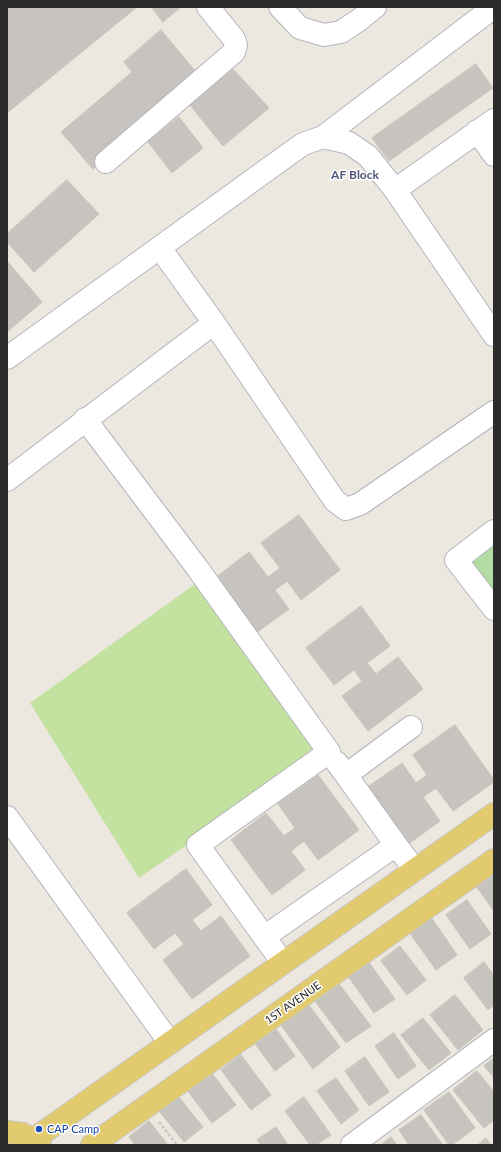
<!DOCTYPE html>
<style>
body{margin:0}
#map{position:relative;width:501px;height:1152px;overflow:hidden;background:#ece7df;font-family:Lato,sans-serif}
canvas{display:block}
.frame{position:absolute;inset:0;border:8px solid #2c2c2c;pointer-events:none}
</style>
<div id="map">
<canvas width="501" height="1152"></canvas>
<div class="frame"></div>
</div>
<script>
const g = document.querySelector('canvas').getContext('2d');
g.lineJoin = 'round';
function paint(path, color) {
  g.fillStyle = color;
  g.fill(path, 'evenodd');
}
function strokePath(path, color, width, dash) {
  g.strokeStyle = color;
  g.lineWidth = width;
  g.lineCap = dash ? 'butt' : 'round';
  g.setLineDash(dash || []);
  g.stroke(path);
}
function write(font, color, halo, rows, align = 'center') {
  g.font = font + ' Lato,sans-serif';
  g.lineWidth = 3;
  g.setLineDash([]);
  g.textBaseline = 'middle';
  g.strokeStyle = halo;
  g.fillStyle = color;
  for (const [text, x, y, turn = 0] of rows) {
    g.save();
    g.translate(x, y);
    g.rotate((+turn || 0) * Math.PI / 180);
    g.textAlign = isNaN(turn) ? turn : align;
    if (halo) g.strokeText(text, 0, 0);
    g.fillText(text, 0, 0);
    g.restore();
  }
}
const green = new Path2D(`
 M494,538V600L464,560Z`);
const pitch = new Path2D(`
 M198,582L323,751L139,878L30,703Z`);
const building = new Path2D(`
 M7,7H137L7,113Z
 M152,7H181L163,22Z
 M161,30L201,78L93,169L61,132L132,72L124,62Z
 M476,64L493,88L389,161L372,138Z
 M233,69L269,108L223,146L190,105Z
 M179,117L203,148L172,173L148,142Z
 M67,180L99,214L34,272L7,242V234Z
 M7,261L42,302L7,332Z
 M299,515L340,570L301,600L287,581L275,590L289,609L256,633L215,578L249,552L268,577L280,568L261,543Z
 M361,606L390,646L367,663L376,674L398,657L423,689L368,731L342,696L362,681L354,670L334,685L306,648Z
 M455,725L494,780V782L453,811L436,788L423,797L440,821L407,845L366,788L402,763L416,783L427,775L413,755Z
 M318,775L359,830L318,860L304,841L291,851L305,870L272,895L231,840L266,813L284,836L295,828L278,804Z
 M186,869L212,905L192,920L201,931L221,916L250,956L192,999L163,960L184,944L175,933L154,949L127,913Z
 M494,873V911L476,886Z
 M467,900L491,934L470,949L446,915Z
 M431,917L457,955L436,970L409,932Z
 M400,946L426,980L407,995L381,961Z
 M368,961L395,999L374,1013L348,976Z
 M484,962L494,975V1005L488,1010L464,978Z
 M339,984L371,1026L346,1043L315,1001Z
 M455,995L483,1030L458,1050L430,1015Z
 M309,1005L340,1047L313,1069L281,1025Z
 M423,1018L451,1053L429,1070L401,1035Z
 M274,1026L295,1056L275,1071L253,1041Z
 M394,1033L416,1066L398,1079L375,1046Z
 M241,1055L271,1095L251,1110L221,1070Z
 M365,1057L389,1092L369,1106L345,1071Z
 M494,1058V1078L484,1066Z
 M477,1071L494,1092V1120L484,1128L453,1090Z
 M211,1072L236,1105L212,1123L187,1090Z
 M336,1078L359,1110L341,1124L317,1091Z
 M449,1092L475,1128L452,1145H449L424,1110Z
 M178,1096L203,1127L184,1142L159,1111Z
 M304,1097L331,1135L316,1145H310L285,1111Z
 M421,1115L442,1144L441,1145H409L399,1130Z
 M149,1121L168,1145H135L129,1137Z
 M276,1127L288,1145H261L257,1140Z
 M391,1137L397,1145H381Z
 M486,1138L491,1145H478Z`);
const path = new Path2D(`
 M159,1122L177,1145`);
const minor = new Path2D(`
 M280,7L300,28L324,35L341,32L359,20L375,7
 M477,131L494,155
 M323,137L494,7
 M106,162L234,52L236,45L234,39L208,7
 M395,190L494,120
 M160,248L214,323L335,501L346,509L360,504L494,412
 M7,358L275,164L303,144L323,137L349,143L368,156L395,190L494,335
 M85,419L198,569L329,752L198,845L283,963
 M7,480L214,323
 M494,531L456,560L494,609
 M337,763L346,775L411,727
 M7,817L170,1043
 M396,845L415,870
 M264,937L396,845L346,775
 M352,1145L494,1040`);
const major = new Path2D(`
 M7,1132L23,1134L40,1145
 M34,1139L494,814
 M92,1145L494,860`);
const markers = [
 [39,1129,4,"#1a4fb4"]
];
const streetNames = [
 ["1ST AVENUE",293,1003,-35]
];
const transitNames = [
 ["CAP Camp",47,1129]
];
const neighbourhoodNames = [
 ["AF Block",355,175]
];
paint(green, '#b3dca2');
paint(pitch, '#c3e29f');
paint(building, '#c7c4bf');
strokePath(building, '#c7c3b9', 1);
strokePath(minor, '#b3b5be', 24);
strokePath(major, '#c8c8c8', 24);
strokePath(path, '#c8c8c8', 2.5, [3, 2]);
strokePath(minor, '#fff', 22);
strokePath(major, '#e2cb6e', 22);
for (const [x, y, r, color] of markers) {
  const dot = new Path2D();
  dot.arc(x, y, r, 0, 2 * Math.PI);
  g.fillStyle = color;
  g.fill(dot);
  strokePath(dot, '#fff', 1.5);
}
write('11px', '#2c2c2c', '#fff', streetNames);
write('11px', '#164399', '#fff', transitNames, 'left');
write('bold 12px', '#515678', '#fff', neighbourhoodNames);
</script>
